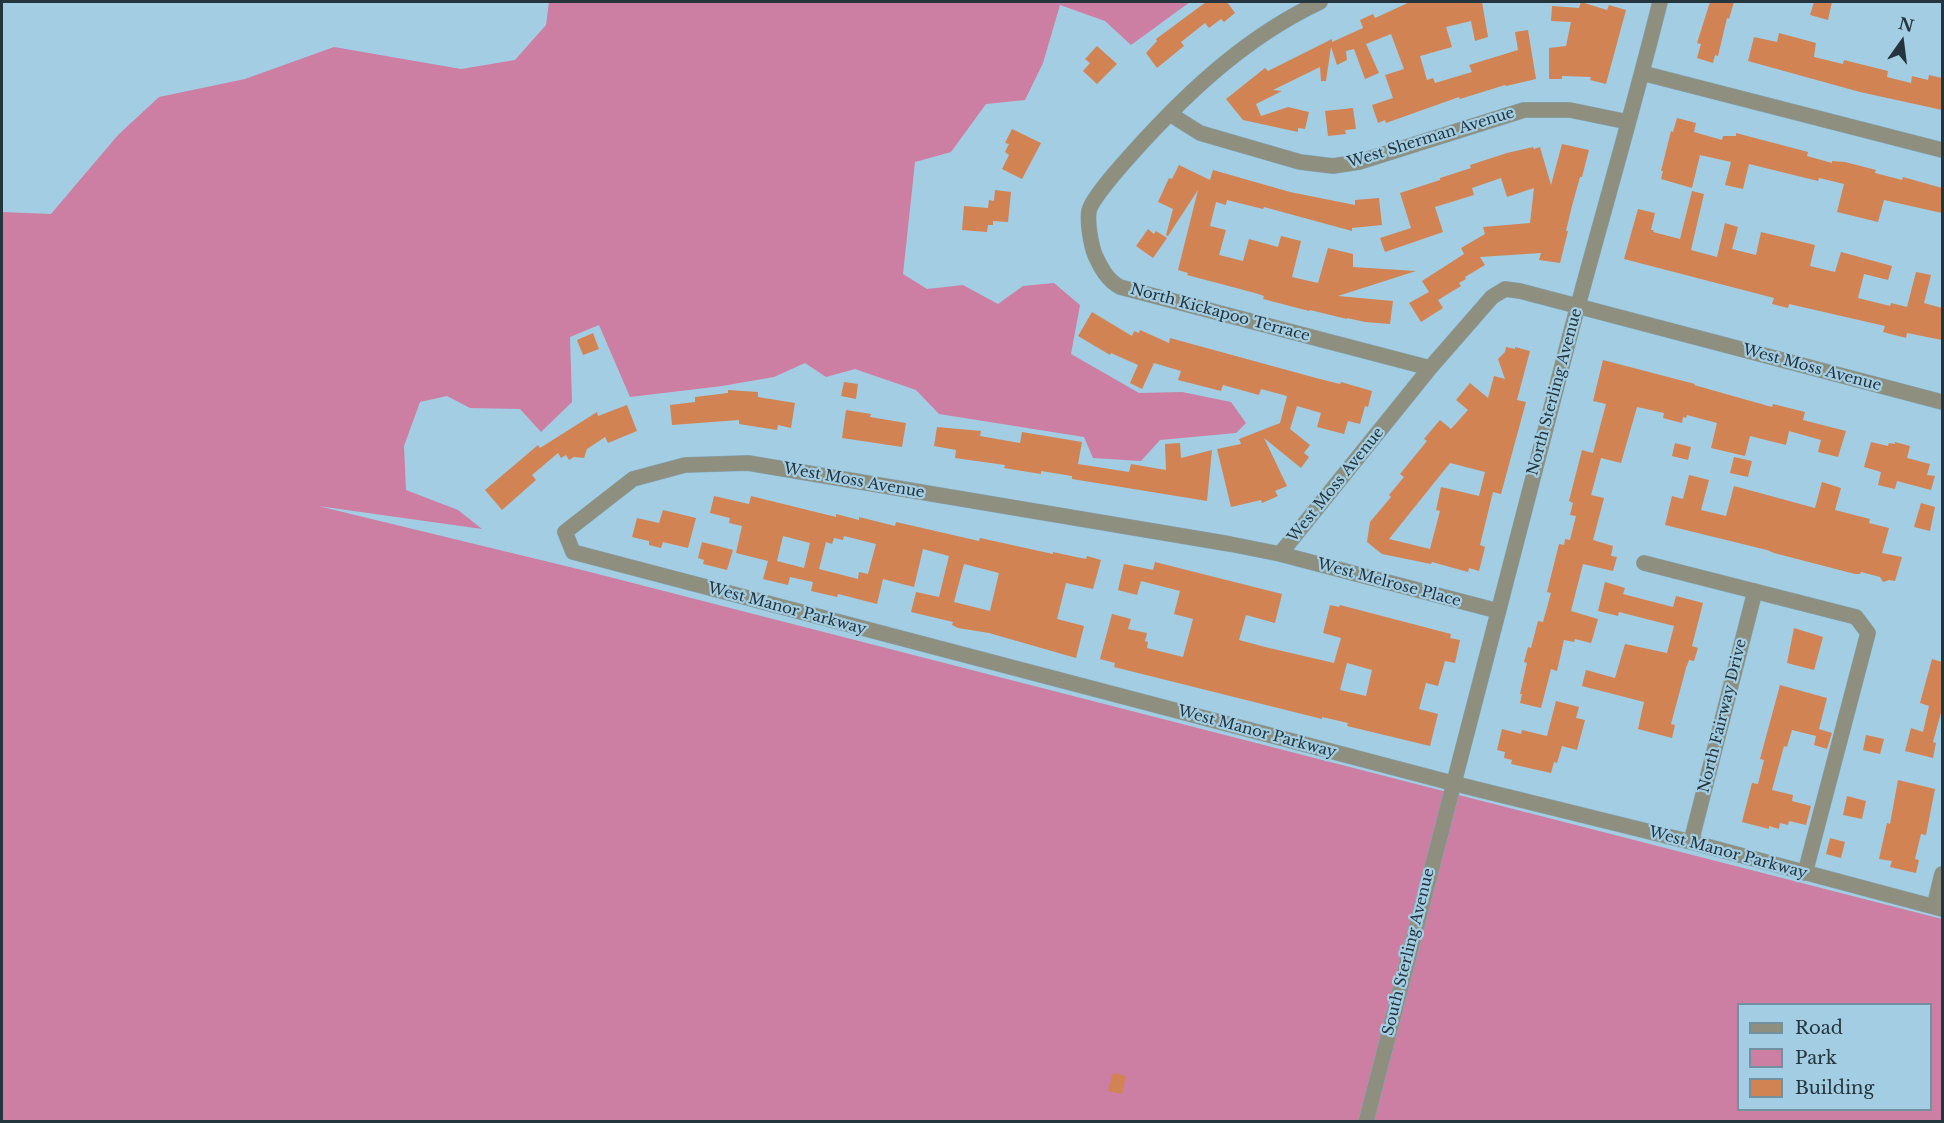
<!DOCTYPE html>
<style>
body{margin:0}
#map{position:relative;width:1944px;height:1123px;overflow:hidden;background:#a3cde2;font-family:"Libre Baskerville",serif}
canvas{display:block}
.frame{position:absolute;inset:0;border:3px solid #25353e;pointer-events:none}
.legend{position:absolute;left:1737px;top:1003px;width:195px;height:108px;box-sizing:border-box;background:#a3cde2;border:2px solid #7190a0;margin:0;padding:8px 10px;list-style:none;font-size:18px;color:#25353e}
.legend li{display:flex;align-items:center;gap:12px;height:30px}
.legend b{width:30px;border:2px solid #7190a0}
.north{position:absolute;left:1872px;top:12px;width:60px;height:60px;-webkit-text-stroke:4px #a3cde2;paint-order:stroke;rotate:14deg;font-size:16px;font-weight:700;line-height:24px;text-align:center;color:#25353e}
.north::after{content:'';display:block;margin:auto;width:21px;height:27px;background:#25353e;clip-path:polygon(50% 0,100% 100%,50% 72%,0 100%)}
</style>
<div id="map">
<canvas width="1944" height="1123"></canvas>
<div class="frame"></div>
<ul class="legend">
<li><b style="height:8px;background:#8e8f7e"></b>Road</li>
<li><b style="height:16px;background:#cd7ea3"></b>Park</li>
<li><b style="height:16px;background:#d28354"></b>Building</li>
</ul>
<div class="north">N</div>
</div>
<script>
const g = document.querySelector('canvas').getContext('2d');
g.lineJoin = 'round';
function paint(path, color) {
  g.fillStyle = color;
  g.fill(path, 'evenodd');
}
function strokePath(path, color, width, dash) {
  g.strokeStyle = color;
  g.lineWidth = width;
  g.lineCap = dash ? 'butt' : 'round';
  g.setLineDash(dash || []);
  g.stroke(path);
}
function write(font, color, halo, rows, align = 'center') {
  g.font = font + ' "Libre Baskerville",serif';
  g.lineWidth = 4.5;
  g.setLineDash([]);
  g.textBaseline = 'middle';
  g.strokeStyle = halo;
  g.fillStyle = color;
  for (const [text, x, y, turn = 0] of rows) {
    g.save();
    g.translate(x, y);
    g.rotate((+turn || 0) * Math.PI / 180);
    g.textAlign = isNaN(turn) ? turn : align;
    if (halo) g.strokeText(text, 0, 0);
    g.fillText(text, 0, 0);
    g.restore();
  }
}
const green = new Path2D(`
 M549,2H1190L1131,45L1105,21L1060,5L1043,63L1025,100L986,104L951,152L915,162L903,274L927,289L963,285L998,304L1023,286L1054,283L1080,305L1071,354L1139,393L1182,392L1231,402L1246,423L1236,433L1160,440L1141,461L1093,458L1084,437L939,414L916,390L855,369L826,377L805,363L774,377L722,386L630,397L599,325L570,337L572,402L541,432L520,409L470,408L447,396L420,402L404,446L406,490L458,510L482,529L318,506L586,571L1942,919V1121H2V212L51,214L118,135L159,97L245,79L334,47L461,69L515,60L546,25ZM1738,1004H1930V1110H1738Z`);
const building = new Path2D(`
 M1206,2H1227L1235,13L1224,22L1221,19L1209,28L1205,23L1181,42L1184,46L1157,68L1146,53L1157,41L1156,39Z
 M1410,2H1482L1488,37L1475,41L1471,21L1446,27L1452,47L1420,56L1427,80L1433,78L1435,83L1472,72L1469,65L1518,50L1515,32L1528,30L1536,79L1506,86L1505,85L1460,99L1459,97L1386,123L1385,120L1378,123L1372,105L1393,98L1385,75L1404,69L1391,34L1366,44L1379,73L1365,79L1354,49L1346,51L1347,60L1337,65L1331,47L1326,81H1321L1320,67L1273,90L1282,91L1256,104L1261,116L1288,107L1309,112L1305,129L1298,128V132L1243,120L1226,99L1265,68L1268,71L1332,39V42L1363,28L1360,20L1373,14L1375,18Z
 M1581,2L1607,10L1609,5L1626,10L1606,84L1590,80L1591,77L1562,76V79H1549V48L1566,46L1571,22L1551,21L1552,6L1579,8Z
 M1710,2H1734L1729,19L1727,18L1718,56L1715,55L1713,63L1697,58L1701,44L1697,43Z
 M1814,2H1832L1828,20L1810,15Z
 M1779,33L1816,43L1814,57L1843,64L1844,60L1888,71L1887,77L1911,83L1912,76L1928,80L1929,75L1942,78V110L1860,92L1748,61L1754,37L1777,42Z
 M1097,46L1117,64L1097,84L1083,71L1090,63L1085,59Z
 M1353,108L1356,129L1345,130L1346,134L1328,136L1325,111Z
 M1677,118L1696,123L1694,132L1722,140L1723,136H1736V133L1808,152L1807,156L1832,163V161L1845,162L1876,170L1875,173L1902,180L1903,177L1942,188V213L1884,200L1878,222L1837,212L1844,184L1819,178L1818,181L1749,164L1743,189L1725,185L1731,162L1700,155L1692,188L1661,179L1663,171H1661L1671,131L1673,132Z
 M1012,129L1041,143L1022,179L1002,169L1009,155L1005,152L1009,144L1005,143Z
 M1562,144L1589,150L1582,177H1580L1572,206L1566,231H1568L1560,263L1539,260L1541,253L1480,257L1485,265L1465,277L1466,279L1459,283L1461,286L1438,300L1443,308L1421,322L1409,303L1429,292L1422,281L1464,254L1461,248L1485,234L1483,227L1530,223L1534,188L1507,197L1501,178L1472,188L1474,195L1435,207L1443,232L1385,252L1380,238L1411,228L1400,193L1440,180V178L1471,168L1470,165L1507,153L1533,147L1534,149L1540,147L1551,185Z
 M1179,165L1210,180L1213,170L1290,192L1355,205V200L1379,198L1382,225L1352,228V231L1264,207L1263,209L1227,200L1226,205L1216,202L1210,226L1226,230L1219,255L1243,261L1249,239L1278,247L1281,236L1301,241L1292,277L1318,283L1328,248L1353,254V267L1416,271L1338,296L1393,301L1390,324L1365,322L1347,318V319L1310,310L1309,311L1263,299L1264,296L1255,293L1187,275L1188,273L1178,270L1198,190L1168,236L1166,235L1173,209L1158,202L1169,178L1172,179Z
 M995,190L1011,192L1008,222L993,221V225H988L987,232L962,230L964,206L988,208L989,200L994,201Z
 M1692,191L1704,194L1691,250L1717,257L1725,223L1738,227L1732,249L1756,255L1761,232L1815,245L1810,266L1835,272L1841,252L1892,266L1888,280L1864,274L1858,298L1890,306L1891,303L1907,307L1916,272L1931,275L1924,303L1942,308V340L1907,333L1906,338L1883,332L1885,326L1789,304L1788,308L1772,304L1774,298L1624,259L1638,209L1655,213L1651,230H1654L1653,232L1680,239Z
 M1148,229L1154,234L1156,231L1167,238L1153,258L1136,246Z
 M1092,312L1132,336L1134,331L1139,333L1140,330L1169,343L1170,338L1316,378L1340,384L1341,382L1372,391L1368,407L1365,406L1360,424L1348,421L1344,434L1317,427L1321,413L1297,406L1290,429L1310,445L1304,453L1309,457L1301,468L1264,438L1287,486L1275,491L1278,496L1262,503L1261,500L1231,507L1217,449L1241,444L1239,439L1280,423L1287,396L1261,389L1259,395L1223,385L1221,391L1178,380L1181,371L1154,363L1142,389L1130,383L1138,365L1111,353L1110,355L1078,336Z
 M593,333L599,349L583,355L577,340Z
 M1506,347L1515,349V347L1530,351L1517,400L1526,402L1501,494L1493,492L1480,545L1485,547L1479,571L1469,568L1468,572L1432,562L1431,564L1382,554L1367,542L1370,522L1391,497L1389,495L1404,477L1400,474L1427,441L1424,439L1440,420L1451,429L1468,410L1456,400L1470,383L1488,398L1494,376L1505,379L1498,359L1505,352ZM1450,463L1485,472L1479,496L1441,487L1436,510L1440,511L1430,549L1389,539Z
 M1603,360L1695,384L1694,385L1772,407L1773,404L1805,412L1803,420L1846,431L1838,457L1818,452L1821,440L1789,431L1786,445L1750,436L1745,456L1711,448L1717,423L1687,415L1686,418L1683,417L1682,423L1663,418L1664,413L1637,407L1621,463L1601,458L1591,495L1604,498L1593,540L1613,546L1611,556L1617,557L1613,571L1583,564L1571,611L1598,619L1593,637L1591,643L1575,639L1574,642L1564,640L1557,671L1551,669L1541,708L1520,703L1522,694H1520L1527,663L1524,662L1528,647L1531,648L1538,621L1543,622L1551,593L1547,592L1559,544L1564,545L1565,539L1570,540L1576,516L1570,515L1573,503L1569,501L1582,450L1593,453L1606,404L1593,401Z
 M844,382L858,384L856,399L841,396Z
 M728,390L758,392V397L795,403L791,428L778,425L777,430L739,424V420L672,425L670,405L695,402V397L728,393Z
 M627,405L637,431L608,443L605,437L587,449L584,458L574,457L569,460L566,455L561,458L558,453L532,475L536,480L502,510L485,490L538,445L540,448L597,412L598,416Z
 M846,410L871,414L870,417L906,423L902,447L842,438Z
 M937,427L981,431L980,436L1014,442L1020,443L1022,432L1082,442L1078,464L1129,472L1131,464L1166,470L1165,444L1180,443L1181,458L1212,450L1207,501L1072,479V476L1041,471V474L1004,468L1005,465L955,458L956,450L934,446Z
 M1871,442L1888,446L1889,443L1895,444V442L1910,446L1907,458L1930,464L1927,475L1935,476L1931,490L1897,481L1895,489L1878,485L1881,472L1864,467Z
 M1675,443L1691,447L1688,460L1672,456Z
 M1734,457L1752,461L1748,477L1730,473Z
 M1689,475L1709,480L1701,510L1726,516L1734,486L1815,508L1822,482L1841,488L1835,510L1870,519L1869,523L1889,528L1882,553L1902,557L1895,581L1889,580L1883,582L1880,577L1861,572L1860,574H1855L1774,553L1767,550L1665,525L1672,496L1683,499Z
 M714,496L749,504L751,496L836,517V514L859,520V517L895,526L896,522L979,541L980,538L1053,554V552L1076,557L1086,559L1087,556L1101,560L1093,589L1066,583L1057,619L1084,626L1076,658L989,633L958,628L952,625L953,622L911,612L916,592L939,597L949,556L923,549L914,587L883,579L877,604L838,594L837,597L811,591L813,582L790,577L788,585L763,579L768,561L736,553L742,526L729,523L730,518L710,513ZM783,536L810,543L804,568L777,561ZM844,536L876,544L868,574L859,572L858,579L819,569L826,542L832,544L834,538L843,540ZM964,564L999,573L990,611L954,602Z
 M1921,503L1935,507L1930,531L1914,527Z
 M663,510L696,518L688,548L663,542L661,548L649,545V541L632,537L637,518L659,523Z
 M702,542L733,550L727,570L703,564L704,560L698,558Z
 M1155,562L1282,594L1275,623L1246,615L1239,640L1265,647L1334,663L1341,638L1323,633L1330,605L1339,607L1340,605L1451,634L1450,638L1460,640L1455,663L1445,661L1438,686L1426,683L1419,709L1438,714L1430,746L1347,726L1348,723L1322,717V719L1114,667L1115,663L1100,659L1112,614L1131,619L1128,629L1147,633L1145,641L1148,642L1147,648L1183,657L1193,619L1174,614L1180,591L1141,581L1137,595L1118,590L1124,564L1153,570ZM1347,663L1372,670L1366,696L1340,690Z
 M1605,582L1625,588L1623,594L1673,607L1676,596L1703,603L1692,646L1698,648L1694,661L1689,660L1686,668L1671,724L1675,725L1672,738L1638,729L1644,702L1582,686L1586,670L1615,678L1625,644L1667,653L1674,626L1619,612L1618,616L1598,611Z
 M1794,628L1823,637L1814,670L1787,663Z
 M1932,659L1942,662V709L1933,742L1936,743L1933,758L1905,751L1911,728L1923,732L1929,706L1920,703Z
 M1780,685L1827,698L1819,729L1832,733L1827,749L1814,745L1816,736L1792,730L1787,747L1784,746L1772,790L1793,795L1792,801L1811,806L1806,825L1789,821L1788,825L1780,823L1779,829L1769,826V829L1742,822L1752,783L1758,784L1764,760L1760,759Z
 M1556,701L1579,707L1576,718L1585,720L1577,750L1562,746L1557,763L1554,762L1551,773L1511,764L1512,760L1504,758L1505,752L1497,750L1502,729L1521,734L1522,730L1547,736Z
 M1866,735L1884,739L1880,754L1863,750Z
 M1898,780L1935,789L1926,835L1921,834L1915,859L1919,860L1916,873L1890,867L1892,861L1879,859L1887,823L1890,824Z
 M1847,796L1866,801L1862,819L1843,815Z
 M1830,838L1845,842L1841,858L1826,854Z
 M1113,1073L1126,1076L1122,1094L1108,1091Z`);
const minor = new Path2D(`
 M1320,2C1241,39 1178,101 1121,166C1114,174 1091,201 1089,211C1087,222 1091,245 1095,255C1101,268 1107,280 1120,287L1430,368
 M1642,73L1942,150
 M1170,114L1200,133L1300,162L1333,166L1359,162L1524,110H1570L1628,122
 M1280,554L1430,368L1492,297L1505,289L1520,291L1942,402
 M1644,563L1856,617L1868,633L1805,873
 M1498,611L1280,554L1230,544L748,463L685,465L633,479L565,532L573,552L1452,783L1691,842L1942,909
 M1691,842L1755,591
 M1934,907L1942,874
 M1366,1122C1433,860 1501,599 1569,339C1599,226 1632,115 1660,2`);
const streetNames = [
 ["West Sherman Avenue",1431,138,-17],
 ["North Kickapoo Terrace",1220,313,15],
 ["West Moss Avenue",1812,368,15],
 ["North Sterling Avenue",1555,392,-75],
 ["West Moss Avenue",854,481,10],
 ["West Moss Avenue",1336,485,-51],
 ["West Melrose Place",1389,583,15],
 ["West Manor Parkway",787,609,15],
 ["North Fairway Drive",1723,716,-76],
 ["West Manor Parkway",1257,732,15],
 ["West Manor Parkway",1728,853,15],
 ["South Sterling Avenue",1409,952,-76]
];
paint(green, '#cd7ea3');
paint(building, '#d28354');
strokePath(minor, '#85a9bb', 16);
strokePath(minor, '#8e8f7e', 15);
write('15px', '#25353e', '#a3cde2', streetNames);
</script>
